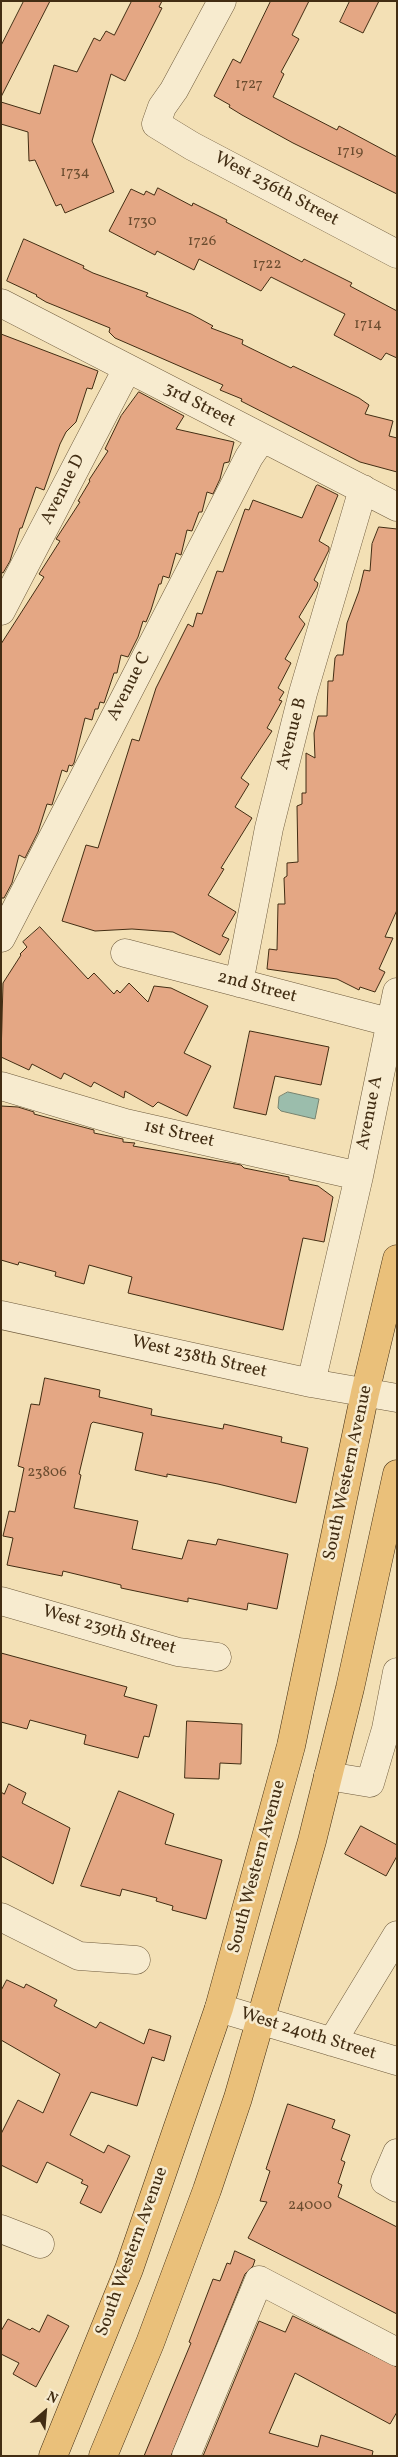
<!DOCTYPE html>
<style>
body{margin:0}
#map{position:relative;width:398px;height:2457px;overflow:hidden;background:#f3e0b5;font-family:Vollkorn,serif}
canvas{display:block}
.frame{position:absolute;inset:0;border:2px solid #422d13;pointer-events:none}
.north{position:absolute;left:20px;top:2387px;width:50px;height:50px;-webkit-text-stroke:4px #f7ebcf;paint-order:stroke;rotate:27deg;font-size:14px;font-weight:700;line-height:20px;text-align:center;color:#422d13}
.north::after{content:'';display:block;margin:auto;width:18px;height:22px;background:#422d13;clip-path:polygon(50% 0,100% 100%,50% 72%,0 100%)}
</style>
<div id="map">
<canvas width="398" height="2457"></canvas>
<div class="frame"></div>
<div class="north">N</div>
</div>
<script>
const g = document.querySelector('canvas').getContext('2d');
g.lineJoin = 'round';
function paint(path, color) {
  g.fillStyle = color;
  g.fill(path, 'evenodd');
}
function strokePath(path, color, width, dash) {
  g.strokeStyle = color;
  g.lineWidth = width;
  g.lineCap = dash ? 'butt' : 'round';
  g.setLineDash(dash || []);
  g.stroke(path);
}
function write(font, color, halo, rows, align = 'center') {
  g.font = font + ' Vollkorn,serif';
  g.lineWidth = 5;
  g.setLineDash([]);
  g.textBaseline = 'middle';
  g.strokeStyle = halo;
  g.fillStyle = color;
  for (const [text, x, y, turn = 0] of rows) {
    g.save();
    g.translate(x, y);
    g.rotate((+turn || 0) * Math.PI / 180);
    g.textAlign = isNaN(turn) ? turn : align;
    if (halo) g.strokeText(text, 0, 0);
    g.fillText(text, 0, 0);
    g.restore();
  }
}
const water = new Path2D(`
 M288,1092L319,1099L315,1119L281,1111L278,1108L279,1097Z`);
const building = new Path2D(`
 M24,1H50L1,97V46Z
 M132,1H162L159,7L162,8L125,81L111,74L92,141L114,192L65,213L61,204L56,206L35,160L29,161L28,132L1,124V102L40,114L54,65L77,72L94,38L100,41L106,31L114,35Z
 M271,1H309L292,35L299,39L281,72L284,74L273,97L337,130L339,126L397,157V194L293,143L242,115L229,107L230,105L214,96L233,59L240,63Z
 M350,1H379L363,33L340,22Z
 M158,188L192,206L193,203L227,220L226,222L302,262L304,259L352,283L350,286L397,311V358L386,353L381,360L334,335L345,314L271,277L261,291L199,259L194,270L157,251L155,255L109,231L131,189L144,195L146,191L154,195Z
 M24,239L84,266L83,268L93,273L148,293L146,296L191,314L213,326L211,328L243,340L242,344L291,368L293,366L359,398L369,405L365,414L393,421L389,436L397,438V472L360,462L241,401L242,399L220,390L223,385L115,338L109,332L110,328L46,302L36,296L37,295L7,281Z
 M1,334L98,371L92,389L87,388L76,422L66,432L60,444L44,490L36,487L22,528H20L10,561L3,573L1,572Z
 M139,392L184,416L176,429L234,442L229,462L224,463L220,479L213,494L207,492L202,512H199L192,531L187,530L181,555L176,553L169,578L163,576L161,584H159L151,610L146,622L143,621L138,637L128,657L121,655L117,673H114L104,703L100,702L98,709H95L92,720L85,718L74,763L72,766L69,765L67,772L62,770L52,805L47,804L38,832L25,858L19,855L12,883L4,898H1V644L44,577L39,574L60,541L56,539L80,502L78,501L90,481L89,480L108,451L105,449L121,416Z
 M318,485L338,495L319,541L329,547V550L314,580L318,583L317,587L299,617L305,624L285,659L291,663L278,688L284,692L279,700L282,701L267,728L272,731L241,778L249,784L235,807L252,818L221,868L224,869L208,895L236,912L222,936L229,939L220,955L173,932L132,929L95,931L62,921L86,845L98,848L132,739L139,741L156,688L188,624L193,627L197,613L202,614L217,571L223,572L245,509L249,510L253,500L302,518L316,486Z
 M379,527L397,529V910L385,937L393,938L379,969L385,972L375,992L360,987L359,990L337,979L267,969L269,949L277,950L278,904H285L284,878L287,876V863L298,862L297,806L302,804V793H306V753L315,758L314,733L318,716H327L328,681H333L335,658L337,655H343L347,623L359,591L364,570L370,571L372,544Z
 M40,927L88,979L94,973L114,994L117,990L120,993L129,983L148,1002L154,986L171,988L208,1006L184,1053L211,1066L187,1116L158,1102L153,1107L125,1091L124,1098L94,1082L91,1087L64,1073L61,1079L32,1064L29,1070L1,1057L3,983L21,955L20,954L27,947L23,942Z
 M250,1031L329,1047L321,1085L275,1076L266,1115L234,1108Z
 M1,1106L18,1107L34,1112V1114L94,1130V1133L123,1139V1142L135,1143L133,1146L241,1165L244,1168L289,1177V1180L318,1186L333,1197L324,1242L303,1238L283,1330L128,1293L132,1277L89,1265L84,1284L55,1276L56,1272L19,1262L18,1265L1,1260Z
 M45,1378L100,1390L99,1397L152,1409L151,1415L223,1429L224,1424L282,1437L281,1442L308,1448L296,1503L218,1484L167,1474V1477L135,1470L143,1433L93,1422L91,1424L79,1474L81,1475L74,1508L138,1521L132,1549L182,1559L188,1540L216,1545L218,1539L288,1554L277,1609L248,1603L247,1610L188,1598V1602L121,1588V1585L63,1571L62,1576L7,1565L13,1538L3,1536L9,1511L15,1512L24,1468L18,1466L31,1404L39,1405Z
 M1,1653L127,1687L124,1696L157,1705L149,1737L144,1736L138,1758L84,1744L86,1735L30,1720L27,1729L1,1722Z
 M187,1721L242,1724L241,1764L220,1763L219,1779L185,1778Z
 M9,1784L26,1793L22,1803L70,1828L53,1884L1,1856V1792L4,1794Z
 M119,1791L174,1814L165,1844L222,1860L206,1919L172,1910L173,1906L156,1901L157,1898L122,1889L120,1896L81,1886Z
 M361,1826L397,1845V1856L386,1876L345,1854Z
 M7,1980L24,1988L26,1984L57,2000L54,2006L96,2028L100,2022L144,2044L149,2029L171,2036L164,2061L152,2057L137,2106L91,2092L70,2135L104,2153L108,2145L130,2156L101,2213L80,2203L88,2186L81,2183L83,2180L47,2162L37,2183L1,2165V2134L18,2100L43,2113L60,2074L1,2040V1991Z
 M288,2104L335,2120L332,2128L350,2135L341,2160L345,2162L338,2183L342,2185L338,2197L397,2227V2314L248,2238L267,2202L260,2201L270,2171L266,2169L267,2166Z
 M235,2251L255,2260L253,2266L245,2274L171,2456H144L191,2343L189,2342L213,2279L220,2281L227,2263L230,2264Z
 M48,2315L69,2326L36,2387L13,2374L19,2363L1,2354V2331L8,2319L30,2330L32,2328L39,2332Z
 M293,2316L397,2367V2412L390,2424L295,2373L269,2433L318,2447L321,2435L373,2451L372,2456H203L259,2321L285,2332Z`);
const minor = new Path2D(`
 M222,1L174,90L162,107L156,124L192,146L397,254
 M1,303L397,507
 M1,611L127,369
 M1,938L249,457L262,438
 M125,953L389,1022
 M239,983L269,828L303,693L363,489
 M1,1086L125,1123L359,1176
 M1,1315L311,1383L397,1398
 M311,1383L359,1176L397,992
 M1,1601L178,1652L217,1657
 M328,1776L370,1783L386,1729L397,1672
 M1,1917L79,1956L136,1960
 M219,2008L397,2061
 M332,2042L397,1935
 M397,2153L385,2181L397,2188
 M1,2229L40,2244
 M186,2456L259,2280L397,2352`);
const major = new Path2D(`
 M53,2456L129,2269L219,2008L291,1746L365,1393L397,1259
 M103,2456L150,2343L207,2190L238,2098L312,1841L350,1688L397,1474`);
const numberNames = [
 ["1727",249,85],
 ["1719",350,152],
 ["1734",75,173],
 ["1730",142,222],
 ["1726",202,242],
 ["1722",267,265],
 ["1714",368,325],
 ["23806",47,1473],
 ["24000",310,2206]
];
const streetNames = [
 ["West 236th Street",276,190,28],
 ["3rd Street",199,406,27],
 ["Avenue D",64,490,-63],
 ["Avenue C",130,687,-63],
 ["Avenue B",293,734,-75],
 ["2nd Street",257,988,15],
 ["Avenue A",371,1113,-79],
 ["1st Street",179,1135,13],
 ["West 238th Street",199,1358,13],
 ["South Western Avenue",349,1473,-78],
 ["West 239th Street",109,1631,16],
 ["South Western Avenue",258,1867,-75],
 ["West 240th Street",308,2035,17],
 ["South Western Avenue",133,2252,-70]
];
paint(water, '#9bbdac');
strokePath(water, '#77836f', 1);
paint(building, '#e4a784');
strokePath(building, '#422d13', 1);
strokePath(minor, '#6e5a3c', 29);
strokePath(major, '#422d13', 29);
strokePath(minor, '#f7ebcf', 28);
strokePath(major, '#eac07a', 28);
write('15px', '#6a4c2f', null, numberNames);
write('18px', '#422d13', '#f7ebcf', streetNames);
</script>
